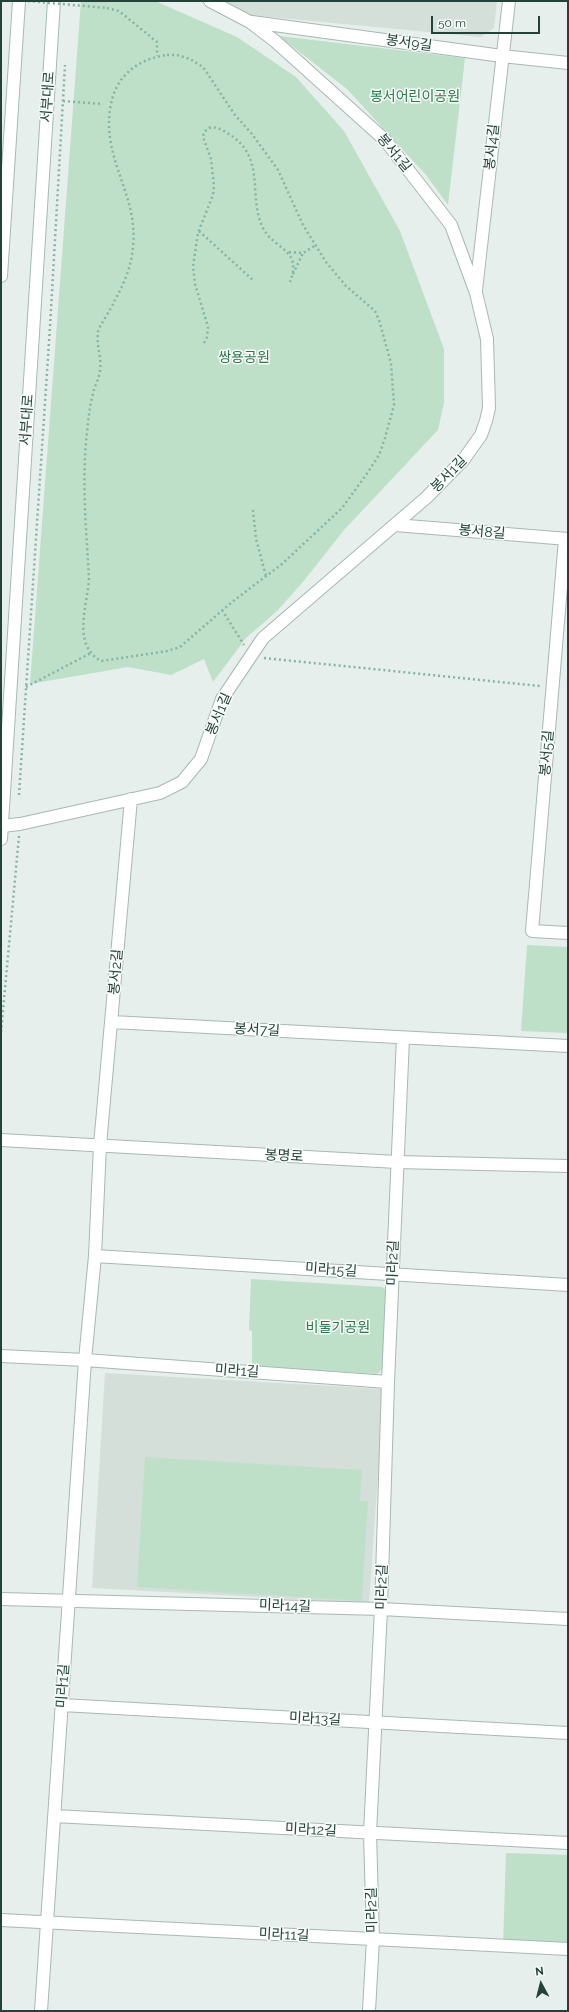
<!DOCTYPE html>
<meta charset="utf-8">
<style>
body{margin:0}
#map{position:relative;width:569px;height:2012px;overflow:hidden;background:#e6efeb;font-family:Raleway,sans-serif}
canvas{display:block}
.frame{position:absolute;inset:0;border:2px solid #24423a;pointer-events:none}
.north{position:absolute;left:521px;top:1964px;width:40px;height:40px;-webkit-text-stroke:3px #f7fbf9;paint-order:stroke;rotate:353deg;font-size:11px;font-weight:700;line-height:16px;text-align:center;color:#24423a}
.north::after{content:'';display:block;margin:auto;width:14px;height:18px;background:#24423a;clip-path:polygon(50% 0,100% 100%,50% 72%,0 100%)}
.scale{position:absolute;left:431px;top:16px;width:109px;height:18px;box-sizing:border-box;border:2px solid #24423a;border-top:0;padding-left:5px;font-size:12px;line-height:14px;white-space:nowrap;color:#24423a;-webkit-text-stroke:3px #f7fbf9;paint-order:stroke}
</style>
<div id="map">
<canvas width="569" height="2012"></canvas>
<div class="frame"></div>
<div class="north">N</div>
<div class="scale">50 m</div>
</div>
<script>
const g = document.querySelector('canvas').getContext('2d');
g.lineJoin = 'round';
function paint(path, color) {
  g.fillStyle = color;
  g.fill(path, 'evenodd');
}
function strokePath(path, color, width, dash) {
  g.strokeStyle = color;
  g.lineWidth = width;
  g.lineCap = dash ? 'butt' : 'round';
  g.setLineDash(dash || []);
  g.stroke(path);
}
function write(font, color, halo, rows, align = 'center') {
  g.font = font + ' Raleway,"Noto Sans KR",sans-serif';
  g.lineWidth = 3;
  g.setLineDash([]);
  g.textBaseline = 'middle';
  g.strokeStyle = halo;
  g.fillStyle = color;
  for (const [text, x, y, turn = 0] of rows) {
    g.save();
    g.translate(x, y);
    g.rotate((+turn || 0) * Math.PI / 180);
    g.textAlign = isNaN(turn) ? turn : align;
    if (halo) g.strokeText(text, 0, 0);
    g.fillText(text, 0, 0);
    g.restore();
  }
}
const built = new Path2D(`
 M214,1H497L494,28L481,37L238,14Z
 M105,1373L384,1389L369,1603L92,1588Z`);
const green = new Path2D(`
 M81,1H155L237,37L296,77L344,131L400,231L444,349V403L438,430L344,530L303,582L277,611L246,638L213,682L204,659L171,675L128,667L30,684Z
 M279,36L465,58L448,205L426,175L347,89Z
 M527,945L568,947V1033L521,1031Z
 M251,1279L382,1287L389,1292L384,1368L377,1374L252,1366V1331L249,1330Z
 M145,1457L362,1470L360,1501H368L362,1601L137,1587Z
 M506,1853L568,1855V1948L503,1945Z`);
const path = new Path2D(`
 M107,8L119,11L157,42V56
 M167,55H177L190,59L203,67L235,115L252,134L278,170L303,225L326,262L346,286L375,311L379,320L391,363L394,405L385,438L379,455L366,475L342,508L282,564L232,602L180,647L167,651L101,661C71,644 88,605 89,578C86,527 81,475 88,424C89,414 90,404 93,394C94,387 99,379 100,371C102,358 96,345 98,332C99,326 112,308 115,300C124,284 132,265 133,246C139,192 96,154 113,96C121,71 143,58 167,55Z
 M63,101L103,104
 M199,231L254,281
 M289,252L303,253L316,245
 M293,274L303,253
 M204,343L207,337L208,327L195,284L193,266L198,233L213,195L214,186L211,159L203,137L204,132L209,128C216,126 223,130 229,134C267,158 247,195 263,228C274,250 303,249 290,282
 M253,510L256,539L266,576
 M222,610L244,645
 M264,658L540,686
 M26,687L91,653
 M19,795L50,327L65,65
 M1,1032L19,836`);
const minor = new Path2D(`
 M252,22L502,56L568,63
 M476,290L509,1
 M395,525L568,539
 M565,539L532,931L568,933
 M2,826L20,824L160,793L182,782L201,759L222,699L263,638L427,497L464,459L481,435L486,421L489,408L487,339L476,293L451,225L385,140L275,41L250,22L210,1
 M112,1022L568,1046
 M95,1256L568,1285
 M1,1356L85,1360L388,1382
 M1,1599L381,1609L568,1619
 M62,1705L568,1733
 M54,1816L568,1843
 M1,1920L568,1949
 M41,2011L85,1360L95,1256L100,1145L131,799
 M369,2011L373,1939L370,1833L381,1609L388,1382L403,1038`);
const tertiary = new Path2D(`
 M1,1140L397,1162L568,1166`);
const secondary = new Path2D(`
 M1,276L19,1
 M1,839L54,1`);
const pathBridge = new Path2D(`
 M28,1L107,8`);
const streetNames = [
 ["봉서9길",409,43,8],
 ["서부대로",48,97,-86],
 ["봉서4길",492,147,-84],
 ["봉서1길",394,153,50],
 ["서부대로",27,420,-86],
 ["봉서1길",449,474,-46],
 ["봉서8길",482,532,5],
 ["봉서1길",219,714,-67],
 ["봉서5길",547,753,-85],
 ["봉서2길",116,972,-85],
 ["봉서7길",257,1030,3],
 ["봉명로",284,1156,3],
 ["미라2길",393,1263,-88],
 ["미라15길",331,1270,4],
 ["미라1길",237,1371,4],
 ["미라2길",382,1587,-88],
 ["미라14길",285,1606,2],
 ["미라1길",63,1686,-86],
 ["미라13길",315,1719,3],
 ["미라12길",311,1830,3],
 ["미라2길",372,1910,-91],
 ["미라11길",284,1935,3]
];
const parkNames = [
 ["봉서어린이공원",415,97],
 ["쌍용공원",244,358],
 ["비둘기공원",338,1328]
];
paint(built, '#d4dfda');
paint(green, '#bfe0c8');
strokePath(minor, '#a8b8b2', 14);
strokePath(tertiary, '#a8b8b2', 14);
strokePath(secondary, '#a4bbb3', 14);
strokePath(path, '#86b3a5', 2.5, [2, 3]);
strokePath(minor, '#fff', 12);
strokePath(tertiary, '#fff', 12);
strokePath(secondary, '#fff', 12);
strokePath(pathBridge, '#86b3a5', 2.5, [2, 3]);
write('14px', '#24423a', '#f7fbf9', streetNames);
write('14px', '#2d7a4b', '#f7fbf9', parkNames);
</script>
